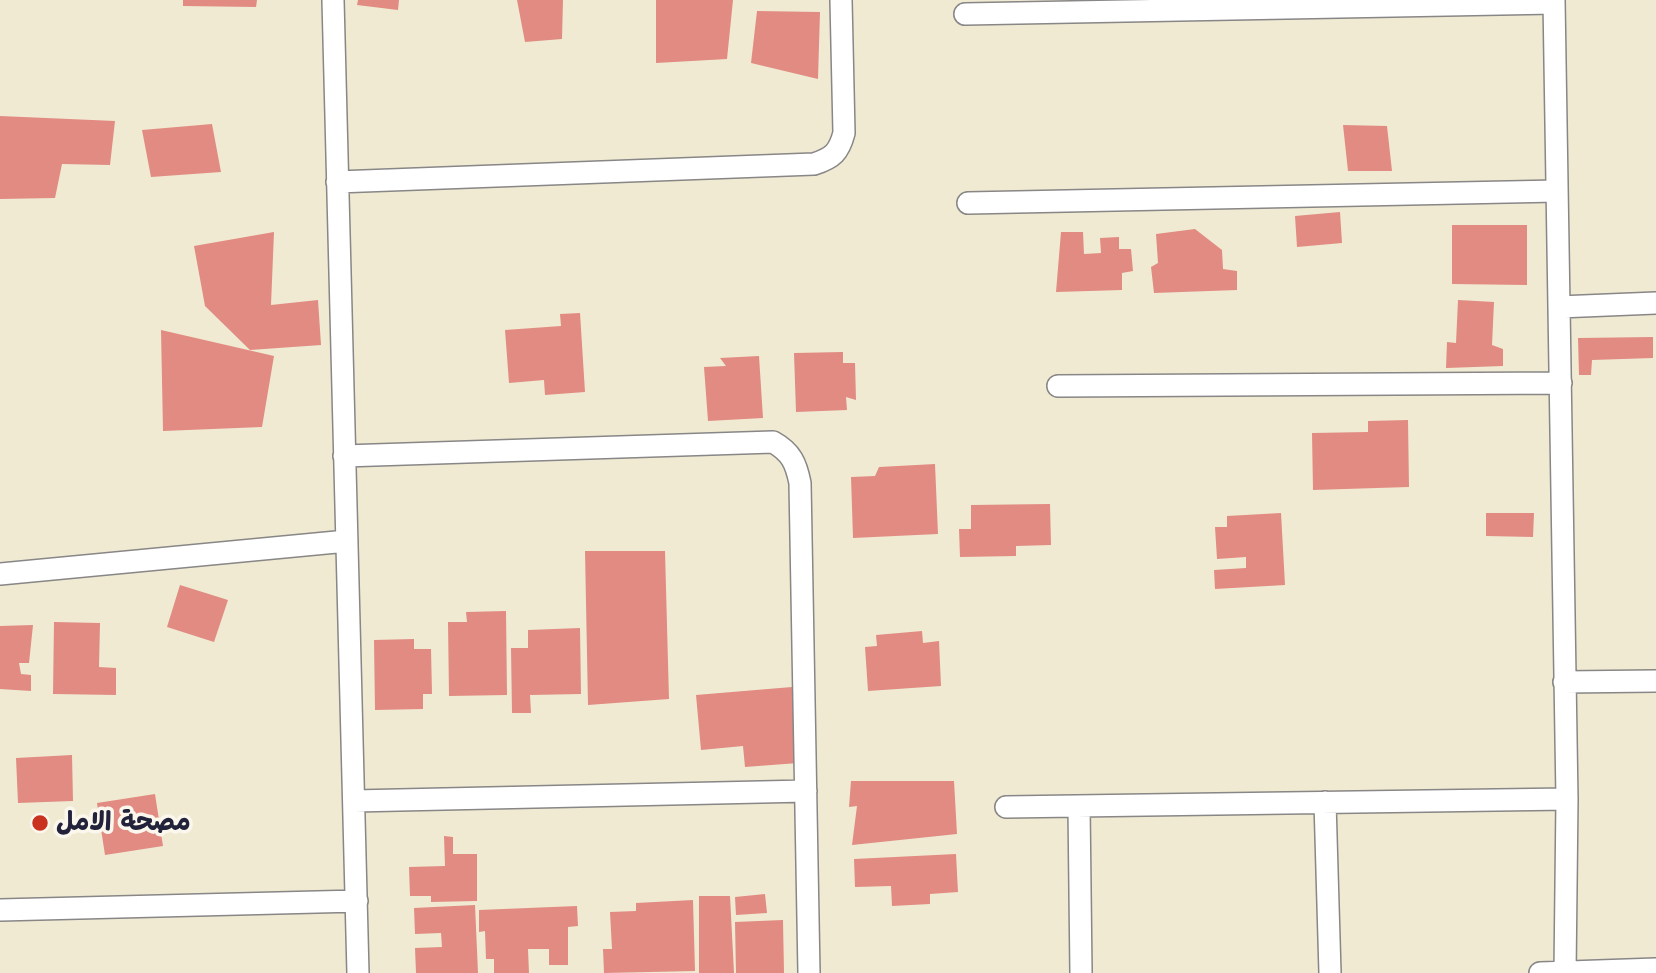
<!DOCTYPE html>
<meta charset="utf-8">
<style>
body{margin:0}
canvas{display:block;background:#efead1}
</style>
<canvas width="1656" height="973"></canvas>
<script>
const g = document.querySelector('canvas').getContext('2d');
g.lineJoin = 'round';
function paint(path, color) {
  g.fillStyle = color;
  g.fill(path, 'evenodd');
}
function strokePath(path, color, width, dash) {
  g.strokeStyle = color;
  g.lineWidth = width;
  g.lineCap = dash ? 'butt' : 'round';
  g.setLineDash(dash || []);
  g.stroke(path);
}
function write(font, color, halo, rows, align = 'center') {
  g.font = font + ' "Comic Neue","Playpen Sans Arabic",sans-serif';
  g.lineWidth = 7;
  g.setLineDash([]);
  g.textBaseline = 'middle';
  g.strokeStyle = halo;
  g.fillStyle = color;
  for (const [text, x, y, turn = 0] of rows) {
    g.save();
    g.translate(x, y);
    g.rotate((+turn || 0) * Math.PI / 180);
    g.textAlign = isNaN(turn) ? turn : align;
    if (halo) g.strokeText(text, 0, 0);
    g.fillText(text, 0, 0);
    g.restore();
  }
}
const building = new Path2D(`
 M183,0H257L256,7L183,6Z
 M358,0H399L398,10L357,5Z
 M517,0H563L562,39L525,42Z
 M656,0H733L727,59L656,63Z
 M757,11L820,12L818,79L751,63Z
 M0,116L115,121L110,165L62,164L55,198L0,199Z
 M212,124L221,172L151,177L142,130Z
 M1343,125L1387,126L1392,171H1348Z
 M1340,212L1342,243L1297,247L1295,216Z
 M1452,225H1527V285L1452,284Z
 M1195,229L1222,250L1223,269L1237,271V290L1154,293L1151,267L1158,263L1156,234Z
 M274,232L271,305L318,300L321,345L250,350L205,306L194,246Z
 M1061,232H1083L1084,254L1101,253L1100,238L1119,237V249H1131L1133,271L1122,273V290L1056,292Z
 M1458,300L1494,302L1492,345L1503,349V366L1446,368L1447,342L1456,343Z
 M580,313L585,392L545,395L544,380L509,383L505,330L561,326L560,314Z
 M161,330L274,356L262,427L163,431Z
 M1653,337V358L1592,360L1591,375H1579L1578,338Z
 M843,352V363H855L856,400L846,397L847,410L796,412L794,353Z
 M759,356L763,418L708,421L704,367L726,366L720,358Z
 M1408,420L1409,487L1313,490L1312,433L1368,432V421Z
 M935,464L938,534L853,538L851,477L875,476L879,467Z
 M1050,504L1051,545L1016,546V556L960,557L959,529H971V505Z
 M1281,513L1285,585L1215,589L1214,570L1246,568V557L1217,559L1215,527H1227V516Z
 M1486,513H1534L1533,537L1486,536Z
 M585,551H665L669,699L588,705Z
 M180,585L228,600L214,642L167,627Z
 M506,611L507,695L449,696L448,622H467L466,612Z
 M54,622L100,623L99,667L116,668V695L53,694Z
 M33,625L29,663H19L21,674L31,675V691L0,689V626Z
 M580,628L581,694L530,695L531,713H512L511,648H528V630Z
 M922,631L923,643L939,641L941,686L868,691L865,647L877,646L876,635Z
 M414,639V649H431L432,694H423V709L375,710L374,640Z
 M792,687L798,763L745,767L743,746L701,750L696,695Z
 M72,755L73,801L18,803L16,758Z
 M851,781H954L957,834L852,845L857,806L849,807Z
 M155,794L163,846L105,855L97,803Z
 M444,836L453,837V854H477V901L431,902V896H410L409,867L445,866Z
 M956,854L958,892L930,894V904L892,906L891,886L855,887L854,859Z
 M765,894L767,913L736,915L735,897Z
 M699,896H730L734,973H699Z
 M693,900L695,971L604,973L603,949H612L610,912L636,911V903Z
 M475,905L478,973H416L415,948L442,947L441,933L415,934L414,908Z
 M577,906L578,926L568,927V965H549V949H528L529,973H494V959H486L485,931L479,932V910Z
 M783,920L784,973H736L735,922Z`);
const minor = new Path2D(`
 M333,0L358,973
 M1554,0L1567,799L1565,973
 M965,14L1554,3
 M337,182L814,164C833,158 839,152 844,133L841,0
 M968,203L1557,191
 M1559,307L1656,303
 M1058,386L1561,383
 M344,456L773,442C791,452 796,463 800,483L809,973
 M0,574L347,541
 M1564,682L1656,681
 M354,801L806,791
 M1325,802L1330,973
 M1079,806L1081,973
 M1006,807L1567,799
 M0,910L357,901
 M1540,973L1656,969`);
const markers = [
 [40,823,9,"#c8321e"]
];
const poiNames = [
 ["مصحة الامل",56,823]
];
paint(building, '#e28b83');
strokePath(minor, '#888686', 24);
strokePath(minor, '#fff', 21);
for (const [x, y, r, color] of markers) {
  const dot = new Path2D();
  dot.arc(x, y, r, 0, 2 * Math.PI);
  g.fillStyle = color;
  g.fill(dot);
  strokePath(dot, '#fbf7ec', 2.5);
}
write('bold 26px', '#22223b', '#fbf7ec', poiNames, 'left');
</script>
